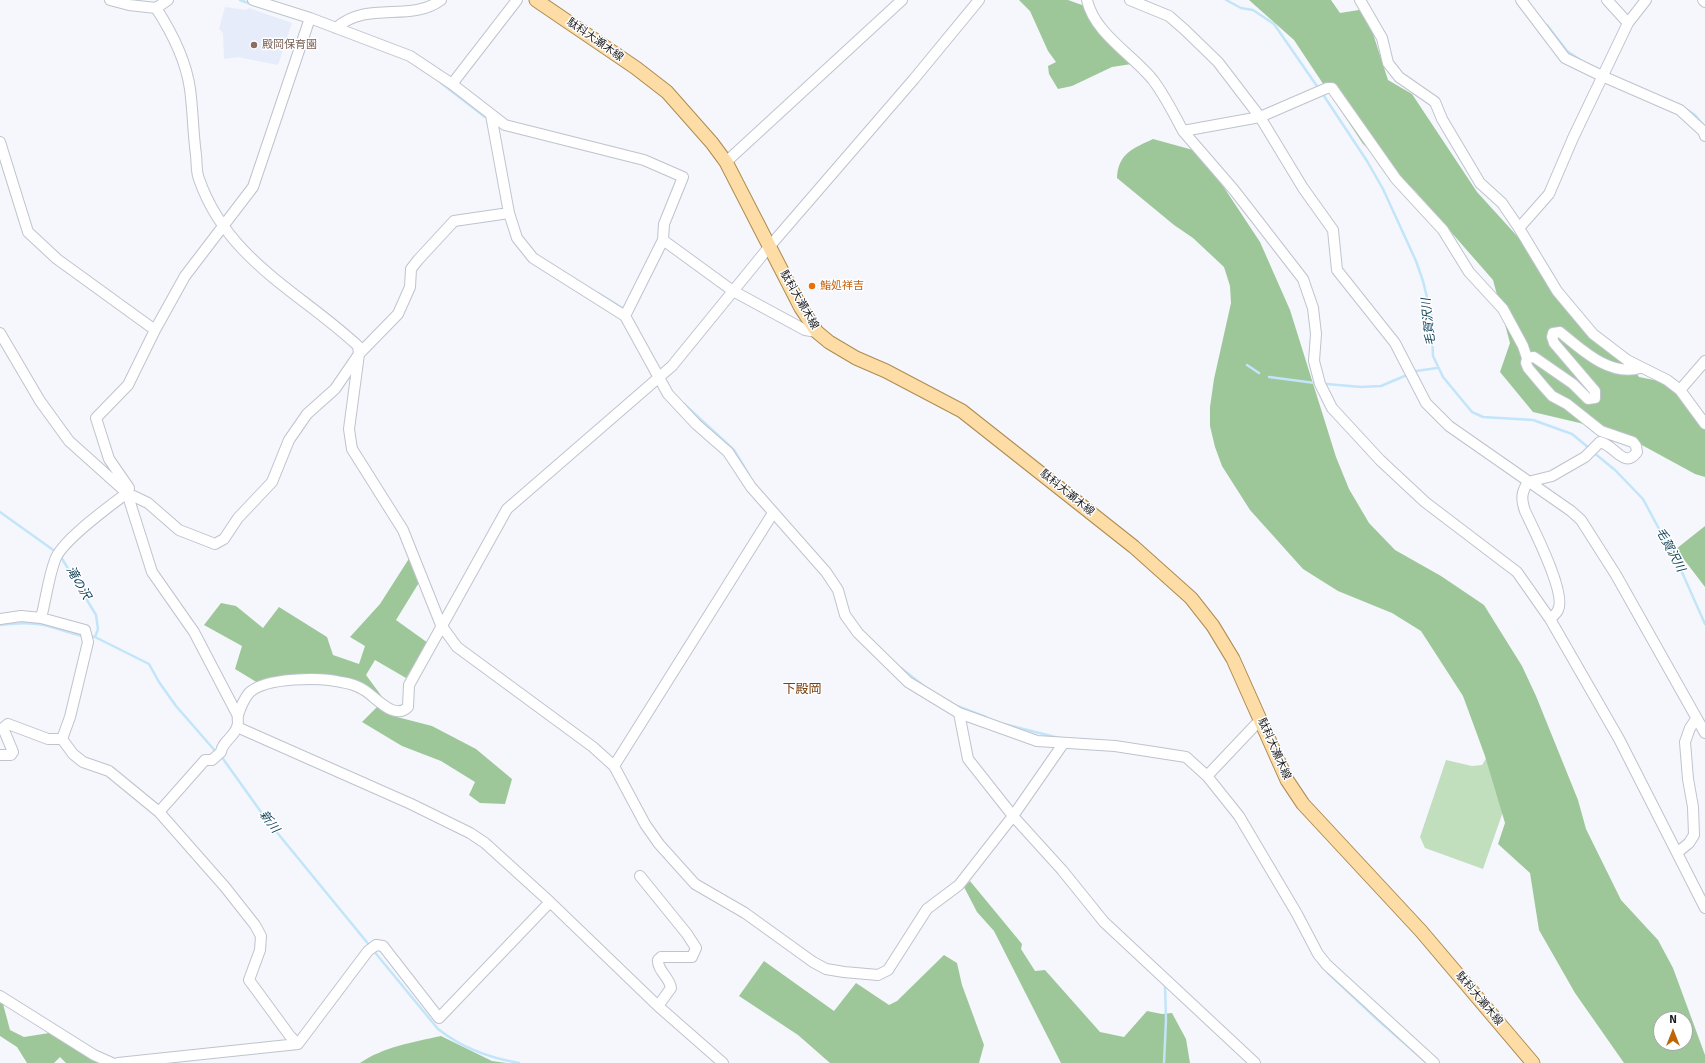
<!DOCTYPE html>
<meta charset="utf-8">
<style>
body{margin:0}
#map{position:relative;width:1705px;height:1063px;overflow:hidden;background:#f5f7fd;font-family:Signika,sans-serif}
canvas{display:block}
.north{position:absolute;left:1653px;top:1011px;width:40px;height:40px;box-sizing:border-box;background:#fff;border:1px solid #a4a5a6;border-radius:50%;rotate:0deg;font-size:11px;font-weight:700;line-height:16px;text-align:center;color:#1c1d21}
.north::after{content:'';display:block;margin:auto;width:14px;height:18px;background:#be6505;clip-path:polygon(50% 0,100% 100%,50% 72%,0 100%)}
</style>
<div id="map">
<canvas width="1705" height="1063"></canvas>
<div class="north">N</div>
</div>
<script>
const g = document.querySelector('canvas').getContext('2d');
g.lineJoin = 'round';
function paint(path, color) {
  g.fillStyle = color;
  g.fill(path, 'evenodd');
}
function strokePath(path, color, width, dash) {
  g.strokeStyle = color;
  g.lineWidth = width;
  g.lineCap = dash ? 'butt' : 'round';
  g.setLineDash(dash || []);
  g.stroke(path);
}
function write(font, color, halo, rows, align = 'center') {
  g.font = font + ' Signika,"Noto Sans JP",sans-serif';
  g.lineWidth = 3;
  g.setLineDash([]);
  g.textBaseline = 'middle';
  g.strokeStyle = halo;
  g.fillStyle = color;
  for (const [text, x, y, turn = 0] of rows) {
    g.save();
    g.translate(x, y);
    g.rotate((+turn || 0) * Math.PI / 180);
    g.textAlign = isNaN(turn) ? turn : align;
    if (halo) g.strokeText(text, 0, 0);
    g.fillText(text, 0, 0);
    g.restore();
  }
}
const built = new Path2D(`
 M225,7L246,10L249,8L292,23L278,65L238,57L224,59L223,33L219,29Z`);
const green = new Path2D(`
 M1492,749L1506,803L1483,869L1425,848L1420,837L1446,760L1472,766L1482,765Z`);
const forest = new Path2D(`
 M1019,0H1068L1082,5L1138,63L1112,67L1072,86L1058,89L1049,74L1048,66L1056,62L1048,51L1030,11Z
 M1249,0H1331L1340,13L1365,9L1388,80L1412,94L1477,192L1518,237L1567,311L1614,356L1627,360L1639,377L1664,382L1705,418V477L1695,474L1618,432L1533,412L1500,372L1510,343L1493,280L1415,191L1363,144L1294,40Z
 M1153,139L1193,150L1221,183L1260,242L1290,310L1336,457L1349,489L1369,523L1395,550L1441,576L1484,605L1522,666L1536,696L1578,800L1586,829L1621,900L1658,940L1673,968L1705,1055V1063H1624L1575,993L1539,930L1530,873L1498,844L1505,823L1485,756L1463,696L1421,631L1392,613L1338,591L1303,569L1250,510L1222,466L1215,447L1210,426V407L1214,379L1231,303L1230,286L1224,267L1193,238L1174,225L1117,178C1118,153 1134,148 1153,139ZM1661,1019H1685V1043H1661Z
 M1705,526V587L1676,549Z
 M410,557L420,581L396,620L428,643L406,678L375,660L366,675L397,717L432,726L476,749L512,779L505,804L480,803L469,795L475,782L441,761L402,746L362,722L378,706L353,679L303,674L258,683L235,669L242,646L204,625L221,603L236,606L263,628L279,607L327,637L333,655L359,664L365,646L350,637L380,604Z
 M970,881L1022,944L1021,949L1035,971L1045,970L1100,1032L1124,1037L1147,1011L1162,1014L1172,1013L1186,1039L1190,1063H1061L994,931L977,912L964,887Z
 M944,955L957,963L962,985L984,1045L979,1063H830L798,1035L739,996L764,961L834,1011L856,983L889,1005L897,1001Z
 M0,1002L3,1004L10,1030L24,1037L49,1033L104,1063H66L60,1057L54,1063H27L17,1047L0,1036Z
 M441,1036L492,1061L507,1063H360C383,1047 414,1042 441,1036Z`);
const stream = new Path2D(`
 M240,0L251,4
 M1226,0L1241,8L1253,10L1274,24L1319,89
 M1547,25L1567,51L1582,61
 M441,83L485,117
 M1322,93L1367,161L1383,189L1416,261L1423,281L1431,314L1433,356L1443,377L1472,412L1483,417L1533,420L1572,434L1589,448
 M1686,109L1695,115L1704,126
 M598,293L624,309
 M1247,365L1259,373
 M1416,371L1437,368
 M1269,377L1315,383
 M1327,384L1361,387L1381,386L1407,375
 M683,403L734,450L749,475
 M1593,452L1615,470L1643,499L1681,570L1705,624
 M0,512L56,552
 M61,557L96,615L98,629L95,637
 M0,625C15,623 29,622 44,625C58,628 70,634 84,636
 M89,636L95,637L149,664L159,682L176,706L217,753
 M901,668L925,687
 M957,706L986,717
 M1004,724L1059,738
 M221,756L266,819L370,946
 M373,950L438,1029C462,1048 490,1058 519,1063
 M1317,960L1323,968
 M1328,973L1379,1021L1427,1063
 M1164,1063L1166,1020L1165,985`);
const minor = new Path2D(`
 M110,0L129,5L156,8L168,0
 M253,0L310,18L410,56L452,84L505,125L644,160L683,177L664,224L663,240L625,316
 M1087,0C1094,33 1133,55 1153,80C1165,96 1174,114 1183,131
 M1130,0L1169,16L1185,30L1218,62L1260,117L1303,188L1333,230L1337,270L1395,343L1426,403L1449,426L1571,511L1581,520L1616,575L1705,733
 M1360,0L1382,38L1388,63L1399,77L1435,102L1442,119L1480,183L1502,203L1519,228L1557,291L1593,334L1627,360L1667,380L1680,390L1705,424
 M1521,0L1565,58L1602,76L1680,110L1703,131L1705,136
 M1607,0L1628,23
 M1703,0L1705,2
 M156,8C171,31 186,61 190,89C193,111 193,133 196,155C197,163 196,172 199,179C227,260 300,292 358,346L359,354L349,429L352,449L403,530L441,625L457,647L593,747L614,766L645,824L659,844L695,884L745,913L813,962L826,969L844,972L878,975L888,970L927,909L959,885L1013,816L1063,744
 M336,28C368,0 410,23 441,0
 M452,84L517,0
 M491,115L509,213L517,238L533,258L625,316L668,394L696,424L728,452L751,487L826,572L838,590L845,615L858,633L908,682L959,713L1037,741L1115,746L1186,757L1207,776L1239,816L1297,914L1318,954L1327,965L1434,1063
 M0,142L28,232L57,259L155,330
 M726,162L902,0
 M1519,228L1549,194L1573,138L1628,23L1646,0
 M663,240L733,291L805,330L817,332
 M0,333L40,401L69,441L127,493L148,503L179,530L215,544L224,539L238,518L272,482L289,440L307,414L335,389L359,354L398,314L410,287L411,269L418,260L454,221L509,213
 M1527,358L1534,357L1573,384L1588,399L1595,398V391L1554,343L1552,337L1553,333L1560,332C1582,350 1610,377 1640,368
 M1680,390L1705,361
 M127,493L152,572L194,632L238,716
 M41,618C46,599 48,579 55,560C61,541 110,506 127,493L129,488L109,459L96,418L128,385L155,330L185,276L253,187L310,18
 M0,619L21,616L41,618L85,630L88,642L70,717L62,739
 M1550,619C1552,617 1557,613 1558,610C1567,594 1533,528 1525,511C1521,499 1521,493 1528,482L1552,476L1585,457L1600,442C1615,445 1624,470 1637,452L1636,446L1633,442L1601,431L1567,404L1552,396L1544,387L1528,368L1526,363L1527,358L1523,346L1503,309L1469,272L1443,230L1396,179L1332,88H1327L1260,117L1183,131L1234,190L1303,279L1313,308L1316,334L1314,361L1320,384L1332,408L1380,460L1425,502L1517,572L1550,619L1619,739L1705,908
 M959,713L968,759L1013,816L1062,870L1104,922L1255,1063
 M237,727L411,804L470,833L485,843L550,902L658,1006L723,1063
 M62,739L73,754L83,762L109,771L159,812L225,887L255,925L261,936L260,950L249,980L290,1036L298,1044
 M0,755H11L13,752L3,728L8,724L48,739H62
 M614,766L773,513
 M1207,776L1261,719
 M159,812L205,760H212L221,752C222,742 234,737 237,727C239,723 237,719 238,715C240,709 245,698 249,693C265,677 321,677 341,682C348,683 358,686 364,690C376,697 394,721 408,707L409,685L507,509L672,366L769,247L914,79L979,0
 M1678,852L1689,843L1694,835L1693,807L1688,779L1685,742L1690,728L1696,719
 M640,876L687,934L696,948L692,957H661L658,960C657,970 670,978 671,988L658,1006
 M0,996L94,1055L112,1063
 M118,1063L298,1044L368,951L376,945L383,946L439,1018L550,902`);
const major = new Path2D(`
 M536,0L636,68L667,92L712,143L726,162L801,308L817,332L829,342L856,358L886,371L962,411L1134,547L1191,598L1213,626L1233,659L1287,780L1303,804L1421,931L1533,1063`);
const markers = [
 [254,45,4,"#8d6e63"],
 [812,286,4,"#e8710a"]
];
const streetNames = [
 ["駄科大瀬木線",595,40,35],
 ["駄科大瀬木線",799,300,60],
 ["駄科大瀬木線",1067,493,39],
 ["駄科大瀬木線",1274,749,66],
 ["駄科大瀬木線",1479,999,50]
];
const educationNames = [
 ["殿岡保育園",262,45]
];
const foodNames = [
 ["鮨処祥吉",820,286]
];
const waterNames = [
 ["毛賀沢川",1429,322,-96],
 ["毛賀沢川",1670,550,62],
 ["滝の沢",78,583,60],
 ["新川",269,822,53]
];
const quarterNames = [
 ["下殿岡",802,690]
];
paint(built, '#e7ecfa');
paint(green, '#c1dfbd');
paint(forest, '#9dc799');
strokePath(stream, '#c2e5f9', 2.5);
strokePath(minor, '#bfc3cd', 12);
strokePath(major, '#ad8c50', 15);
strokePath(minor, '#fff', 10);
strokePath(major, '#fddda5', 13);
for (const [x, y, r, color] of markers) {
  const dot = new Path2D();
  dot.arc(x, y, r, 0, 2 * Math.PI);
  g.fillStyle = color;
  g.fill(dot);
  strokePath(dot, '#fff', 1.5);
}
write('11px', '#1c1d21', '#fff', streetNames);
write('11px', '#785e54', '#fff', educationNames, 'left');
write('11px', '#c56008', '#fff', foodNames, 'left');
write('italic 12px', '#0e3f56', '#fff', waterNames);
write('13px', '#7a410c', '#fff', quarterNames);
</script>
